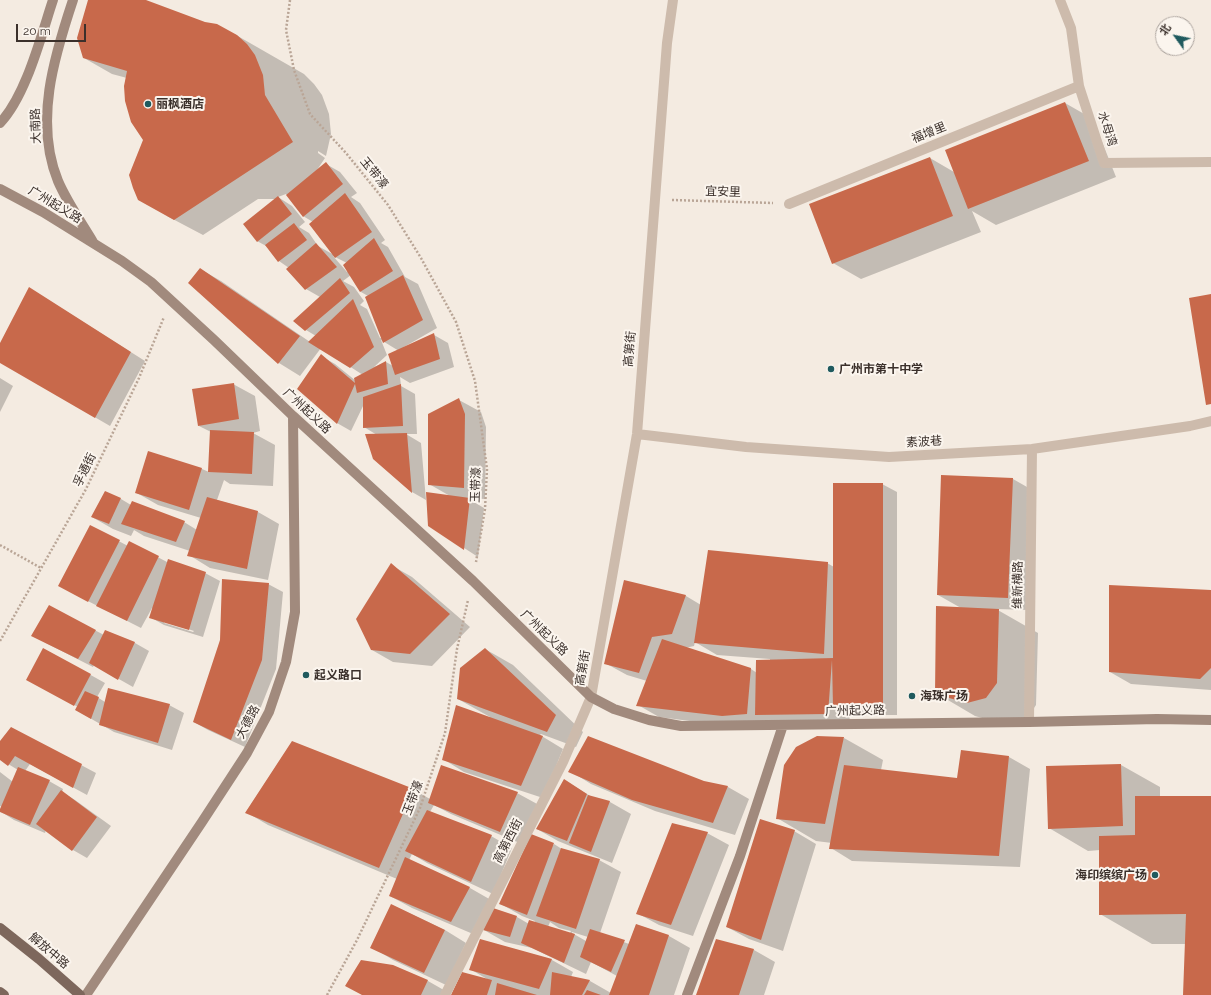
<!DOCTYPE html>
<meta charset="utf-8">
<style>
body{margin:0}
#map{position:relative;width:1211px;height:995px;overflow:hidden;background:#f4ebe1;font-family:Raleway,"Noto Sans SC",sans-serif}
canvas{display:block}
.north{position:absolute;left:1155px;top:16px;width:40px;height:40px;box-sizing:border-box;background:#fbf5ee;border:1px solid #aea6a0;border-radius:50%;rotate:303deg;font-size:11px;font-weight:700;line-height:16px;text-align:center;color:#3b302b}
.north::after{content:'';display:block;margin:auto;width:14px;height:18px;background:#1f5a5e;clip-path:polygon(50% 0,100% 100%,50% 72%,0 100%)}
.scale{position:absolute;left:16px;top:24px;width:70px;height:18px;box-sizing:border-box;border:2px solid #3b302b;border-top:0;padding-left:5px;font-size:12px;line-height:14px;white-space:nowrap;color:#3b302b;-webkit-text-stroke:3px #fbf5ee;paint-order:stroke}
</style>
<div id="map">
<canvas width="1211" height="995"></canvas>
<div class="north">北</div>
<div class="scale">20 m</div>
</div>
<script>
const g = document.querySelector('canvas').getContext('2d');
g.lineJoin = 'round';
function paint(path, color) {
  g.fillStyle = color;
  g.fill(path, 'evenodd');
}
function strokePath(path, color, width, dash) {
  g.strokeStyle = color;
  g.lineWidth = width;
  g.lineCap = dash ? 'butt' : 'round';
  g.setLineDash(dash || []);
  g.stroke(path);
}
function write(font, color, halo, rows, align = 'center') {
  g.font = font + ' Raleway,"Noto Sans SC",sans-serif';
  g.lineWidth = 4;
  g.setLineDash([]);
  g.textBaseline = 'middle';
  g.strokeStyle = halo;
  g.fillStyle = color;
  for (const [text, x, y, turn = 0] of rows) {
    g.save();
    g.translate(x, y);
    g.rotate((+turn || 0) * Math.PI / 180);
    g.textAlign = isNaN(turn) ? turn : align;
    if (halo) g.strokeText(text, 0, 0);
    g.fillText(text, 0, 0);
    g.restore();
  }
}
const shadow = new Path2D(`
 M89,0H143L236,35L304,74L314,84L322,95L329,114L331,134L326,156L318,151V153L325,158L317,170L326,164L340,172L357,193L351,197L360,203L385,240L381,243L388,247L405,277L418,284L437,328L404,347V348L434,335L448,343L454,367L410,383L400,377L401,386L415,394L417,434H406L421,443L426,500L412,492L374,459L377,435L364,427V404L351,431L337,423L321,356L335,364L356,381L363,375L321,348L300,376L279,363L190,283L200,269L221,281L310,342L316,336L306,330L320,297L306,289L289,268L279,261L268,247L257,241L276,199H258L203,235L167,216L127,78L112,74L84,58ZM286,194L303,216L313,222L334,255L318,246L309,233L299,227L305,222L292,206L278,197ZM333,256L347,263L348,271L347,272ZM351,275L361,292L368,296L382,338H380L367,309L360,305L364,301L354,287L343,281ZM381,340L399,351L393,366L386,362L374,367L387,355Z
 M1065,103L1093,119L1116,177L996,225L972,211L981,232L861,279L833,263L930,158L954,172Z
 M42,296L145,361L110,426L0,362V345Z
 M0,378L13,386L0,412Z
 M233,384L255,396L260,431L253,433L275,445L273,486L230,484L224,480L217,500L258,512L279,524L268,580L210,568L189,555L190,551L144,536L134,530L131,536L113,529L92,517L105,493L121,499L131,505L184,522L197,530L201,518L158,505L137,493L149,452L202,469L209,472L211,432L199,426Z
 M459,400L481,412L486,427L485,499L467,498L484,508L478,557L429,525L450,496L429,484Z
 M1013,479L1034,491L1029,610L996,609L1038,633L1036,705L1026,720L1007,725L975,716L936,693L961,608L938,595Z
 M882,484L897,492V715H850L849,725L744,728L659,717L638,705L647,681L627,675L605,663L625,581L686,596L701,605L827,563L834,567ZM695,642L717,655L770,659V661L757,673L751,669L685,648L694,646Z
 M90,526L128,546L129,542L167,562L205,573L220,581L203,637L164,625L150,617L153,608H152L141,628L74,594ZM164,621L194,631L193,632L164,623Z
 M391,565L412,577L470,627L432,666L393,662L372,650Z
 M268,584L283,592L276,669L245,747L208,730L194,722Z
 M1211,591V690L1131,684L1110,672Z
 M49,606L104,635L106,631L135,643L149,651L133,687L94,665L93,667L46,643Z
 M44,649L105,683L97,697L105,702L169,705L184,713L172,750L114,732L76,710L78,707L41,687Z
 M485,649L513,665L583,732L576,747L541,734L540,735L563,749L543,798L464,772L443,759L490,717L458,699Z
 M844,738L883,760L881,770L958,779L1009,757L1030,769L1020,867L852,861L831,848L832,843L816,841L777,818Z
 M0,742L81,765L96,773L87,795L30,764L25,771L49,781L63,789L62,792L75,800L111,826L87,858L73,850L46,830L45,833L14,820L0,811L2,807L0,806V772L13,782L18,770L0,759Z
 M292,742L414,790L430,799L517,793L539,805L522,844L451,814L434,805L430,812L491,836L512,848L493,894L427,863L412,854L409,860L470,888L491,900L473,934L412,908L390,896L397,879L268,825L246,812Z
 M1121,765L1160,787V797H1211V995H1184L1186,944H1152L1100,914V850L1088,851L1049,828Z
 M570,771L704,782L728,787L749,799L735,835L655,811L591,784Z
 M564,780L592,797L610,802L631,814L612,863L558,841L537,829Z
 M794,831L816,844L783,951L749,939L727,927Z
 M707,833L729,845L693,936L659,925L637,913Z
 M554,844L565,851L599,860L621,872L600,933L629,944L636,925L669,936L690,948L674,995H452L487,979L470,969L481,940L552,960L573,972L571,977L590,981L611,993L617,976L591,962L586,974L532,948L505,942L484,930L517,917L529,924L534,923L535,921L522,916L501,904ZM550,922L559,928L571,931L570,933L548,927ZM572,932L588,937L586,941L572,933Z
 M392,905L445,930L466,943L446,985L393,960L372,947Z
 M717,940L754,950L775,962L764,995H697Z
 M393,966L428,981L449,993L448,995H363Z`);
const building = new Path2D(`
 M88,0H146L205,22L217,24L237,35L247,44L255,55L263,75L265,95L293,142L174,220L138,200L133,188L129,175L143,140L131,122L125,101L124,86L127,71L83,58L77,38Z
 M1065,102L1089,161L968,209L945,150Z
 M930,157L953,216L832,264L809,204Z
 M326,162L343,184L303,217L286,195Z
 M345,193L372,232L335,258L309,224Z
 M278,196L292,214L257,242L243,224Z
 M294,223L307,240L278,262L265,245Z
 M374,238L393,271L360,292L343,265Z
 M316,243L337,267L305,290L286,269Z
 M200,268L300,336L278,364L188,283Z
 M403,275L423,320L383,343L365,297Z
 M340,278L350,293L305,331L293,321Z
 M29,287L131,352L95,418L0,363V343Z
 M1211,294V404L1206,405L1189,298Z
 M353,299L374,347L350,368L308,342Z
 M434,333L440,359L395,375L388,354Z
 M321,354L355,383L354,378L386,361L388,384L357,393L355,384L337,424L297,389Z
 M234,383L239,419L198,426L192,389Z
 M401,384L403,426L363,428V397Z
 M459,398L465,414L464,488L428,485V414Z
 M210,430L254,432L252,474L208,472Z
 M407,433L412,493L373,459L365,434Z
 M148,451L202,468L189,510L135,493Z
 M941,475L1013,478L1008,598L937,595Z
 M833,483H883V707H833L832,660L828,714L755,715L756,660L833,658Z
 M105,491L121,498L109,524L91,517Z
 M426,492L470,498L464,550L428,526Z
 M207,497L258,511L247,569L187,556Z
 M132,501L185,521L176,542L121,524Z
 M90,525L120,540L88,602L58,586Z
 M129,541L159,556L127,621L96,606Z
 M708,550L828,562L824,654L694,643Z
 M168,559L206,572L189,630L149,618Z
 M391,563L450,614L410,654L371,650L356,619Z
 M222,579L269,583L262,660L231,740L193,722L220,640Z
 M624,580L686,595L672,634L652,637L639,673L604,664Z
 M1109,585L1211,590V668L1200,679L1109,672Z
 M49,605L96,630L78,659L31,636Z
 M936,606L999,609L997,683L986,698L967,703L935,694Z
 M105,630L135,642L118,680L89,663Z
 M662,639L751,668L747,714L722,716L636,706Z
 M43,648L91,674L74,706L26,680Z
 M485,648L556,715L547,732L457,699L460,668Z
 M108,688L170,704L158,743L99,725Z
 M85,691L99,697L91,719L75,710Z
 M456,705L543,736L521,786L442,760Z
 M11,727L82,764L73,788L15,756L8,766L0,760V741Z
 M588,736L704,781L728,786L713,823L632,800L568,772Z
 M817,736L844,737L825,824L776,819L784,765L796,747Z
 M292,741L414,789L379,868L245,813Z
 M961,750L1009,756L999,856L829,849L844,765L957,778Z
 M1121,764L1123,826L1048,829L1046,766Z
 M441,765L518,792L500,832L428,803Z
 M18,767L50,780L30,825L0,812V809Z
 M564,779L587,794L567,841L536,829Z
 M61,790L97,817L72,851L36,824Z
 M588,795L610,801L591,852L569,843Z
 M1135,796H1211V995H1183L1186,914L1099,915V836L1135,835Z
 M427,810L492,835L471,882L405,851Z
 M760,819L795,830L761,940L726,927Z
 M672,823L708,832L671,925L636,914Z
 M531,834L554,843L527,915L499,904Z
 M561,848L600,859L576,929L536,916Z
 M405,857L470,887L451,922L389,896Z
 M391,904L445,930L424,973L370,948Z
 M493,908L517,916L510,937L483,930Z
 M529,920L575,934L564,963L521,943Z
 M636,924L669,935L649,995H609Z
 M590,929L625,940L611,972L580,957Z
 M480,939L552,959L539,989L469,970Z
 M716,939L754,949L739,995H696Z
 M361,960L393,965L428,980L421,995H362L345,986Z
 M462,972L492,980L487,995H451Z
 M552,972L590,980L582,995H550Z
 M497,983L537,995H495Z
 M587,990L601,995H584Z`);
const path = new Path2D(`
 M290,0L286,30L294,70L310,114L346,153L388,205L421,258L456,322L475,381L487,469L485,509L476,562
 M672,200L773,203
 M0,545L41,568
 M0,641L86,489L139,378L164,317
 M327,995L357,940L420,808L445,733L457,649L468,600`);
const lane = new Path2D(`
 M1060,0L1071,28L1079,86L1104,163L1211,162
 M789,204L1079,86
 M637,434L746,447L889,457L1032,449L1190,426L1211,421
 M1029,722L1032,449
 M445,995L563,762L591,697L637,434L667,43L673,0`);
const secondary = new Path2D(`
 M73,0C54,57 34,122 58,181C67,202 81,222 93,242
 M0,123C26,96 41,36 53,0
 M0,189L43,212L122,261L151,282L214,340L293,416L473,581L591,697L614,709L649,720L681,726L1029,722L1157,719L1211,720
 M86,995L202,822L247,753L269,712L286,662L295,612L293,416
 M687,995L740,856L783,725`);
const primary = new Path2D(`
 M0,928L39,959L80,995
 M0,992L4,995`);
const markers = [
 [148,104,4,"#1f5a5e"],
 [831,369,4,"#1f5a5e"],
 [306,675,4,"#1f5a5e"],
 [912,696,4,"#1f5a5e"],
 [1155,875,4,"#1f5a5e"]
];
const poiNames = [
 ["丽枫酒店",156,104],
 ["广州市第十中学",839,369],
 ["起义路口",314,675],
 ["海珠广场",920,696],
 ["海印缤缤广场",1147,875,"right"]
];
const streetNames = [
 ["大南路",36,126,-92],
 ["水母湾",1107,129,72],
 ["福增里",929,133,-22],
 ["玉带濠",374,173,51],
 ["宜安里",723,192,2],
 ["广州起义路",55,205,31],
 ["高第街",630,349,-85],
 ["广州起义路",307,411,43],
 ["素波巷",924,442,-4],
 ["孚通街",85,470,-64],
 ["玉带濠",476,485,-88],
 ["维新横路",1018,585,-89],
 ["广州起义路",544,633,44],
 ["高第街",583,668,-80],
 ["广州起义路",855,711,-1],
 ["大德路",248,722,-62],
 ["玉带濠",413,798,-69],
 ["高第西街",508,841,-63],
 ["解放中路",49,951,40]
];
paint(shadow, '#0003');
paint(building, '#c8694b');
strokePath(path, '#b9a596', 2.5, [2, 2]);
strokePath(lane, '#cdbbac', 10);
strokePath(secondary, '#a18a7d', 10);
strokePath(primary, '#7d675c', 10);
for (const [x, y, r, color] of markers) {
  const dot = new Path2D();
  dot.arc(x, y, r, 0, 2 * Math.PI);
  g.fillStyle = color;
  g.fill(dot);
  strokePath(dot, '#fbf5ee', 1.5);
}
write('bold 12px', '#3b302b', '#fbf5ee', poiNames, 'left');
write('12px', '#3b302b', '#fbf5ee', streetNames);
</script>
